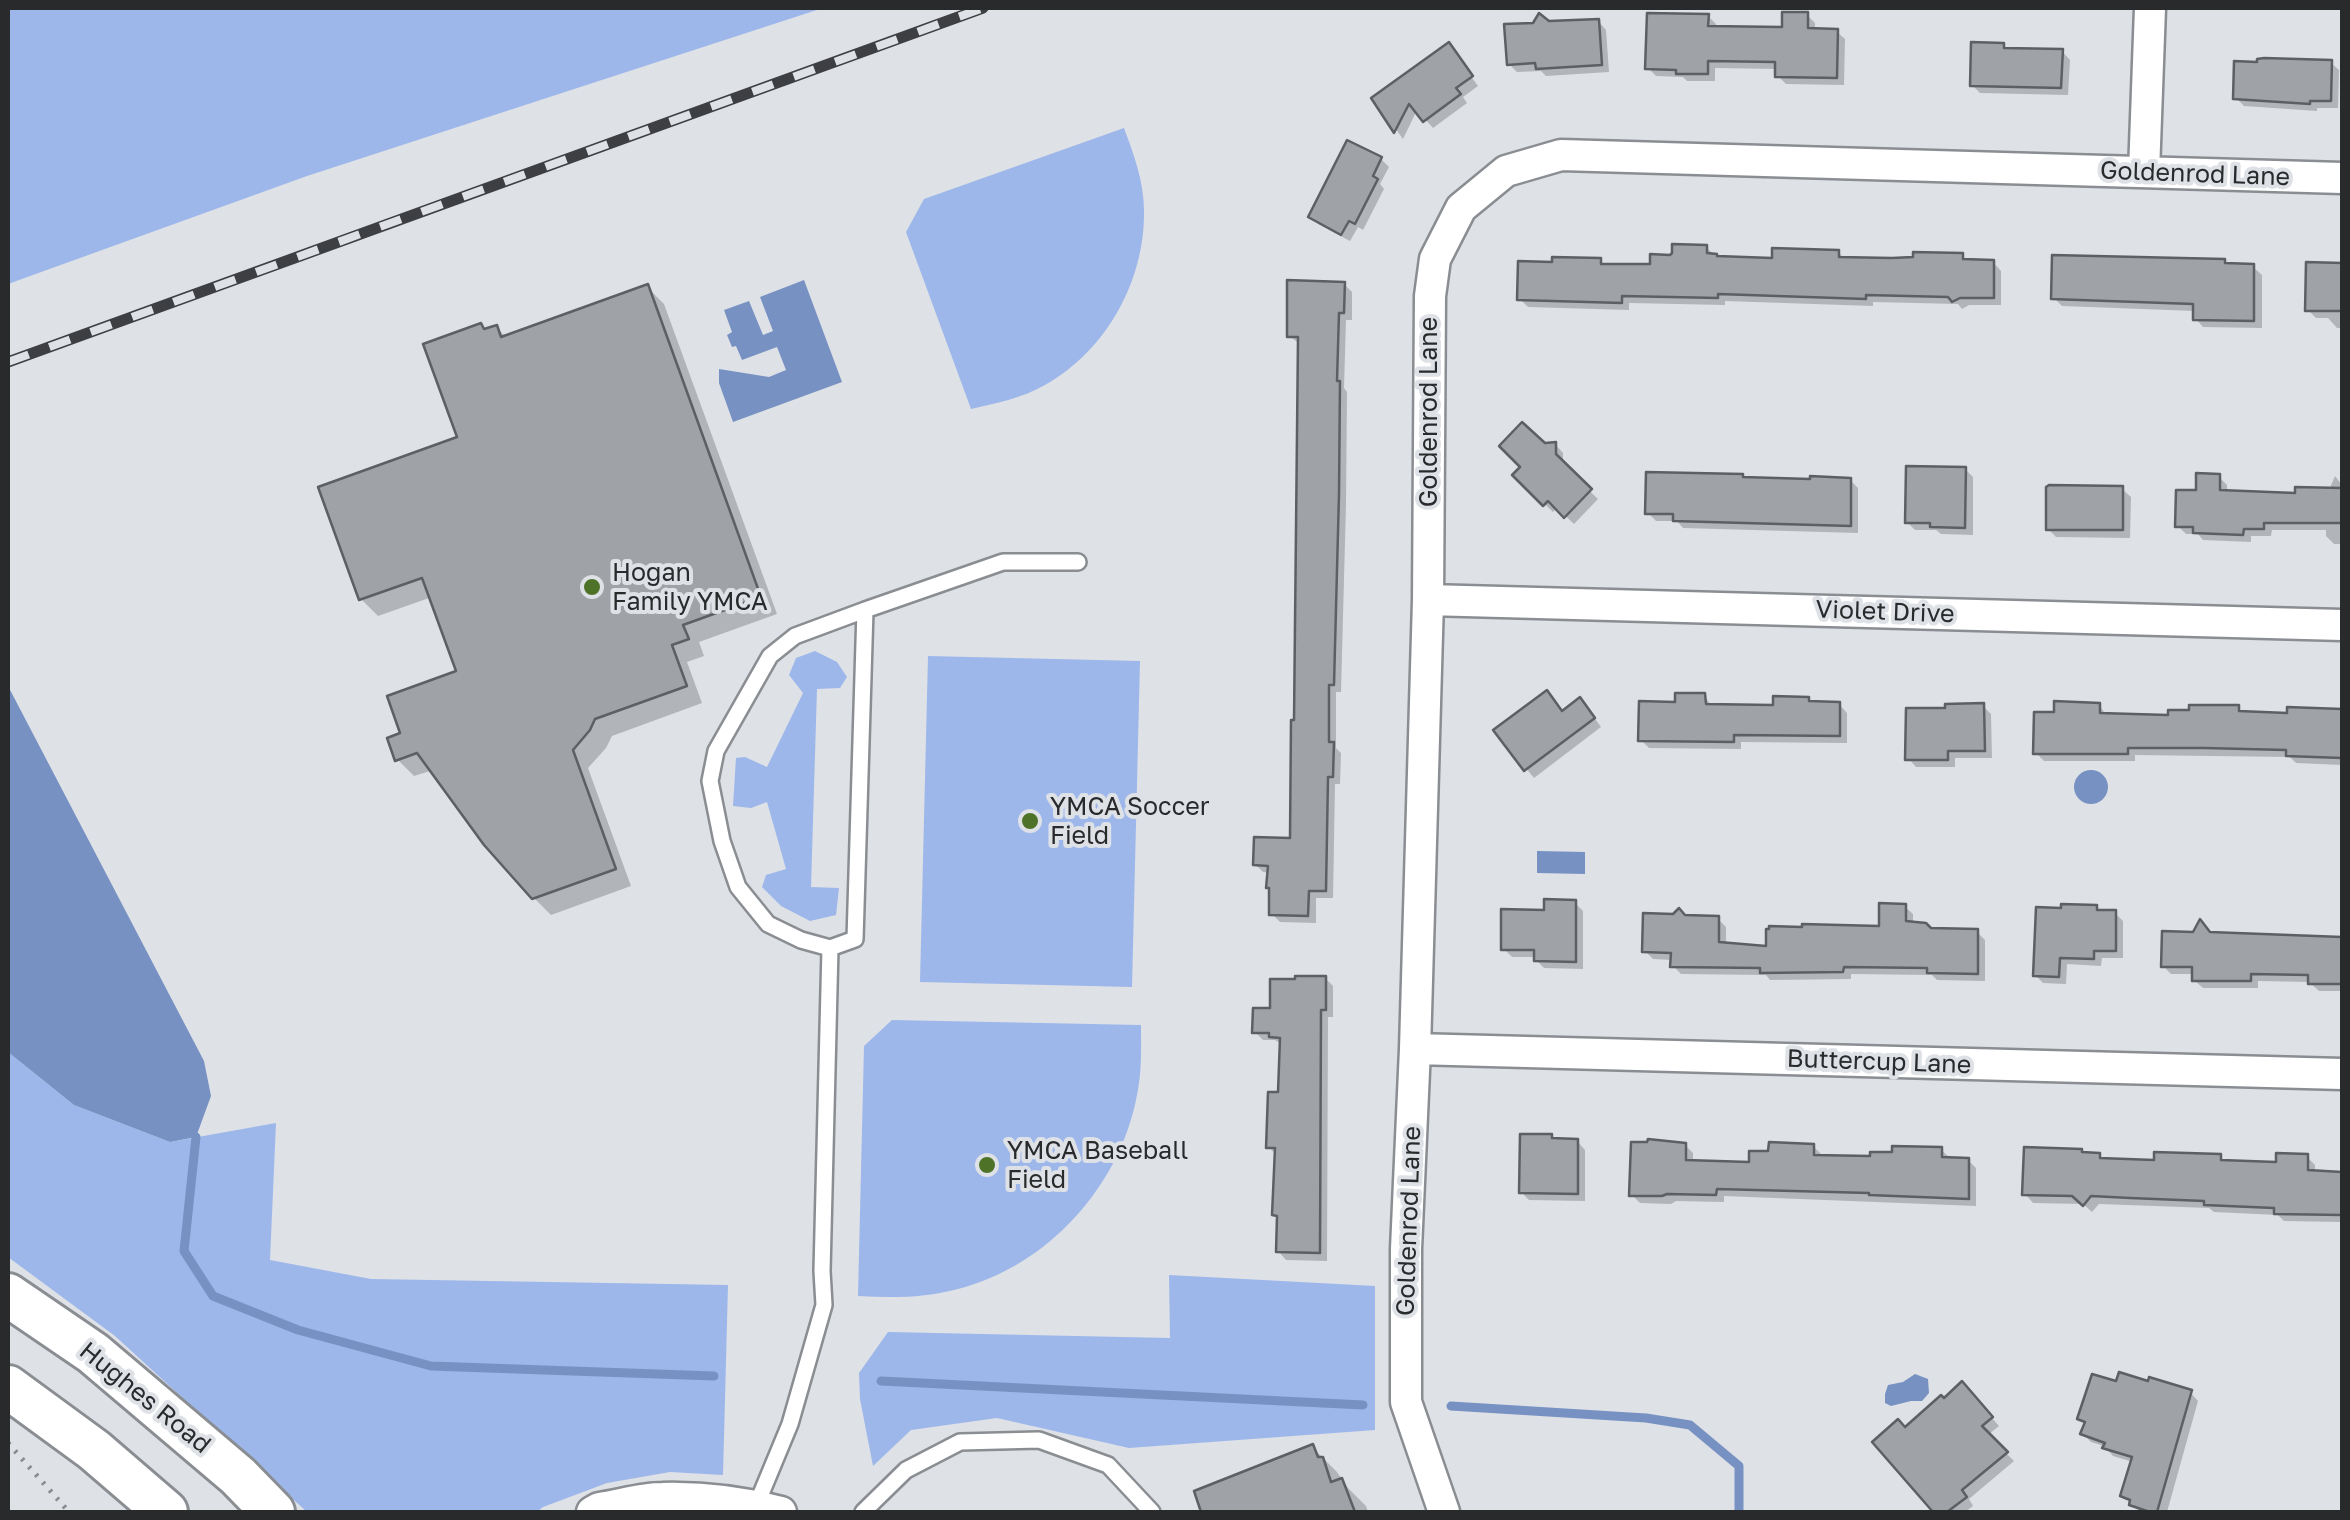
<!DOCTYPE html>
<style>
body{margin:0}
#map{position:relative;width:2350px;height:1520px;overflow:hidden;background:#dee1e6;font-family:"Golos Text",sans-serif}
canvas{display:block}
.frame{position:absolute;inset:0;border:10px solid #292a2c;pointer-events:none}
</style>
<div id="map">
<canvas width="2350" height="1520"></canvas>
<div class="frame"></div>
</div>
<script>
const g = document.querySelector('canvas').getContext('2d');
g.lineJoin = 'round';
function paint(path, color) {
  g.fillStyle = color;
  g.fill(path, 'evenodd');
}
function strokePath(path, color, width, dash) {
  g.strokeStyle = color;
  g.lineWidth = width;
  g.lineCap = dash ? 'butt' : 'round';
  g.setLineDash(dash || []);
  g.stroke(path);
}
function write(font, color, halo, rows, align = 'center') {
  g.font = font + ' "Golos Text",sans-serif';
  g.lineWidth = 8;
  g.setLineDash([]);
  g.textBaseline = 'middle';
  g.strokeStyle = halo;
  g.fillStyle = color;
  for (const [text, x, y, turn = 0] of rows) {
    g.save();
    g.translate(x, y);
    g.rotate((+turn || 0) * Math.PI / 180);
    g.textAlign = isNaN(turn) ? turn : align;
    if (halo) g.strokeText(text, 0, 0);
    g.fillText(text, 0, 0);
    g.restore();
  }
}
const green = new Path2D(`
 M8,8H823L307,176L8,284Z
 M1124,128C1134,155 1144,182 1144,211C1145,281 1106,351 1045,385C1022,398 997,403 971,409L906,232L924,199Z
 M815,651L837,662L847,677L840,688L817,689L811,887L839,888L836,915L810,921L781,906L762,887L766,875L786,869L767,802L751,808L733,806L736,758L745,757L767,767L803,693L789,675L796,658Z
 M928,656L1140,661L1132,987L920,982Z
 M892,1020L1141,1025C1141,1049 1142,1072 1137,1095C1120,1186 1048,1266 958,1289C925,1298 892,1298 858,1296L864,1046Z
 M8,1052L74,1105L170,1142L276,1123L270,1260L371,1279L728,1285L723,1475L670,1472L607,1483L543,1507L537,1512H307L115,1336L8,1257Z
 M1169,1275L1375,1286V1430L1129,1448L997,1418L911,1430L873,1466L860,1399L859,1373L888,1332L1170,1338Z`);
const water = new Path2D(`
 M804,280L842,382L733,422L719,383V369L769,377L786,370L777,347L742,360L736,346L732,347L727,335L732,332L724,310L749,301L763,335L773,331L760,297Z
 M8,686L204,1061L211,1096L196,1137L170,1142L74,1105L8,1052Z
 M2074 787a17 17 0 1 1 34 0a17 17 0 1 1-34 0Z
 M1537,851L1585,852V874L1537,873Z
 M1915,1374L1928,1379L1929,1393L1922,1401H1911L1891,1406L1885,1403V1394L1888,1385L1903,1382Z`);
const shadow = new Path2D(`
 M1807,15L1815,23V30L1836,31L1845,39L1844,85L1786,84L1778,76V69L1715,68V81H1687L1683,77L1656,76L1648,68L1708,16L1716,24V28L1784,29Z
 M1598,21L1606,30L1609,72L1546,76L1541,71L1517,72L1509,64L1548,24Z
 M2002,46L2007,50L2062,51L2070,60L2068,95L1980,93L1972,85Z
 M1452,50L1478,86L1463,97L1467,103L1433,128L1417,110L1403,139L1374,99Z
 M2330,62L2339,70L2338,108H2317V111L2244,106L2236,98Z
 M1381,159L1389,167L1380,184L1384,189L1363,230L1358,227L1350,241L1320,225L1311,217Z
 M1706,247L1715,256L1774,261L1838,252L1845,259L1892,260L1962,256L1968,262H1993L2001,271V305H1969L1962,309L1958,304L1873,302V306L1725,301V305L1629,303V310L1528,307L1520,299L1600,261L1605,267H1652L1671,257Z
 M2224,261L2229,266L2253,267L2262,275V328L2203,327L2195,318V311L2062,306L2054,298Z
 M2309,265L2342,266V328H2337L2328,318H2316L2308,310Z
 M1344,284L1352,292V320H1346L1344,388L1347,392L1346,504L1341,692H1336V748L1341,753L1340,784H1335L1333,898H1316V923L1280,922L1272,914L1270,873L1263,872L1255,864L1293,841L1297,723L1300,344L1289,336Z
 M647,287L664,304L777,614L699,642L704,656L687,662L702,703L612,736L606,748L588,768L631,886L551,915L534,898L433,770L414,776L397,759L403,734L459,673L432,597L378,616L361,599L460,439L486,331L497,328L507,338Z
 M1555,444L1563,453V465L1598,499L1574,524L1557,508L1553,512L1515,475L1544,445Z
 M1965,469L1973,477V535L1941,534L1936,530H1915L1907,522Z
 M2335,476L2342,485V544H2334L2326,536V530H2272L2271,536H2251V542L2203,540L2198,534H2186L2178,526L2198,493L2219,477L2227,485V493L2297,496L2329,490Z
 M1745,480H1850L1858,488V533L1683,528L1677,521H1656L1648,513Z
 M2122,489L2131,497L2130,538L2056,537L2048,529Z
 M1704,696L1712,706L1775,707L1808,699L1812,704H1839L1847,713V743L1741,742V749L1649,748L1641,740L1678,705Z
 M2099,705L2107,716L2171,717L2238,708L2244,714L2289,715V710L2342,711V765L2296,763L2290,757L2135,755V761H2044L2036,753L2057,715Z
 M1983,706L1991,714L1992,758H1955V767H1916L1908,758L1947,711Z
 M1588,709L1601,727L1534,778L1496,731Z
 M1575,903L1583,911V969L1544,968L1536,960V957H1512L1504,949Z
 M1904,906L1913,914V924L1930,930L1977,932L1985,940V981L1937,980L1932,975L1851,974V979L1770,980L1766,975L1681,974L1673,966V960L1653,959L1645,951L1685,918L1718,919L1726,927V945L1768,949L1881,928Z
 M2096,907L2101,912L2115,913L2123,921V958H2102L2101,966L2067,964L2066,984L2043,983L2035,975Z
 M2195,934L2342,940V991H2319L2309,982L2258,981V988H2203L2194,980V974H2171L2163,966Z
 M1325,978L1333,986V1017H1328L1327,1261L1286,1260L1278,1251L1279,1218L1275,1214L1277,1156L1269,1147L1281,1095L1283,1045L1275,1040H1263L1255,1032L1272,1010Z
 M1551,1136L1555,1141H1577L1585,1150V1201L1529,1200L1521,1192Z
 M1685,1145L1693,1153V1162L1751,1164L1813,1146L1821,1154V1158L1872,1159L1940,1149L1949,1157L1968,1160L1976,1168V1206L1724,1196V1202L1676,1201L1671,1204L1640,1203L1632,1195Z
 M2084,1155H2099L2105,1161L2156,1163L2220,1157L2225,1162L2278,1164L2307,1157L2315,1165V1173L2337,1174L2342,1179V1222L2284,1221L2278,1215L2214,1212L2209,1208L2099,1204L2092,1212L2083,1204L2033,1203L2025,1194Z
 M2117,1385L2190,1392L2198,1401L2167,1512H2140L2123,1495L2133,1462L2113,1456L2104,1446L2091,1442L2083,1434L2087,1425L2080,1418Z
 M1970,1393L1999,1426L1988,1435L2014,1461L1969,1499L1973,1506L1965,1512H1936L1876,1442L1906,1430L1944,1401Z
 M1312,1447L1337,1472L1348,1488L1366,1506L1368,1512H1204L1197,1493Z`);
const stream = new Path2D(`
 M196,1137L184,1251L213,1296L298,1330L431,1366L714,1376
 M881,1381L1363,1405
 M1451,1406L1646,1418L1690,1425L1739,1466V1512`);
const building = new Path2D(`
 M1782,12H1808V28L1838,29L1837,78L1775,77V62L1708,61V74H1676V70L1645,69L1647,13L1709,14L1708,26L1782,27Z
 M1539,13L1549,21L1599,19L1602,65L1536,69L1535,63L1507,65L1504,24L1533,23Z
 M1449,42L1473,76L1456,88L1461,94L1423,122L1409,104L1394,133L1371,98Z
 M1971,42L2004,43V48L2063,49L2061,88L1970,86Z
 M2264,58L2332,60L2331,101H2310V104L2233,99L2234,61L2257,62V59Z
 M1347,140L1382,157L1373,176L1378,179L1355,224L1349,221L1341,235L1308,217Z
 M1672,244L1707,245V253L1717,254V256L1772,258V248L1839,250V257L1892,258L1913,257V252L1963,253V259L1994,260V298H1960L1952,302L1948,297L1866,295V299L1718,294V298L1622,296V303L1517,300L1518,261L1552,262V257L1601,258V264H1650V254L1670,255L1672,253Z
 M2052,255L2225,259V263L2254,264V321L2193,320V304L2051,299Z
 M2306,262L2342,263V311H2305Z
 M1287,280L1345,282L1344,313H1339L1337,381H1340L1339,494L1334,685H1329V742H1334L1333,777H1328L1326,891H1309L1308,916L1269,915V888H1266L1268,866L1253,865L1254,837L1290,838L1291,720H1294L1298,337H1287Z
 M648,284L761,597L683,625L689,639L672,645L687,686L595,719L590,730L573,750L616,869L532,899L484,845L417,753L395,761L387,738L400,733L387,696L456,671L422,578L359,600L318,487L457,437L423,344L481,323L484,329L497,325L501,337Z
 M1522,422L1545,443L1556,442V454L1592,489L1564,518L1548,501L1543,506L1512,475L1520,467L1499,446Z
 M1906,466L1966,467L1965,528L1930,527V523H1905Z
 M1646,472L1743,474V477L1810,479V476L1851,478V526L1673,521V514H1645Z
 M2196,473L2220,474V490L2295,493V487L2342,488V523H2264V529H2244L2243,535L2193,533V527H2175L2176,490H2196Z
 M2049,485L2123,486V530H2046V487Z
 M1547,690L1562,711L1580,697L1595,718L1524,771L1493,730Z
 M1675,693H1705L1706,704L1773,705V696L1809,697V701L1840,702V736L1734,735V742L1638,741L1639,701L1675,702Z
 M2054,701L2100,703V713L2168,715V710H2189V705H2239V711L2287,713V707L2342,709V758L2286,756V750L2204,748H2128V754H2033L2034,712H2054Z
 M1984,703L1985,751H1948V760H1905L1906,708H1945V704Z
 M1544,899L1576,900V962L1534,961V950H1501V909L1544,910Z
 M1879,903L1906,904V921L1926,923L1931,928L1978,929V974L1927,973V968L1844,967L1843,972L1760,973V968L1670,967L1671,953L1642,952L1643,913L1673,914L1679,908L1685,915L1719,916V942L1766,946V929H1769V926L1802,927V924L1879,926Z
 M2061,904L2097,905V910H2116V951H2094V959L2060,958L2059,977L2033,976L2036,907L2061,908Z
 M2200,919L2210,932L2342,937V984H2308V975L2251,974V981H2192V967H2161L2162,931L2193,932Z
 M1295,976H1326V1010H1321L1320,1253L1276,1252L1277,1216L1272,1215L1275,1148H1266L1268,1092H1278L1280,1038L1269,1037V1033H1252L1253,1008H1270V979H1295Z
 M1520,1134H1552V1138L1578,1139V1194L1519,1193Z
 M1648,1139L1686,1143V1160L1749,1162V1151H1768L1769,1142L1814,1144V1155L1870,1156V1152H1892V1146L1942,1147V1157L1969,1158V1199L1869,1195V1193L1717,1189L1716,1195L1667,1194L1662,1196H1629L1631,1142H1647Z
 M2024,1147L2082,1149V1152L2100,1153V1158L2154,1160V1152L2221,1154V1160L2276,1162V1153L2308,1154V1170L2342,1172V1215L2274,1214V1208L2204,1205V1201L2130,1198L2091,1196L2083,1206L2072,1196L2022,1195Z
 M2119,1372L2148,1381L2149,1377L2192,1390L2157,1512H2150L2129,1505L2130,1500L2120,1496L2132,1457L2102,1448L2105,1443L2080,1434L2085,1422L2077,1419L2092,1374L2116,1381Z
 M1962,1381L1993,1417L1982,1426L2008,1452L1962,1490L1967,1497L1947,1512H1933L1872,1442L1898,1419L1905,1427L1941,1395L1944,1398Z
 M1313,1444L1318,1457H1323L1331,1482L1342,1478L1355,1512H1201L1194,1491Z`);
const path = new Path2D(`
 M8,1443L69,1512`);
const lane = new Path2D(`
 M830,948L801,940L768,924L738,887L722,841L710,781L716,751L770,656L795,636L865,610
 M756,1506L790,1424L824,1305L822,1271L830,948L855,939L865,610L1003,562H1078
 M863,1512L906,1470L960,1442L1039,1440L1108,1465L1152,1512`);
const street = new Path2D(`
 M2144,172L2150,8
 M1428,600L2342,625
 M1415,1049L2342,1074
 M592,1512L599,1508C620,1505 642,1498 662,1498C702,1497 743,1502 781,1512
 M1444,1512L1406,1402V1249L1415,1049L1428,600L1430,296L1435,259L1461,208L1506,171L1561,155L2342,178`);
const secondary = new Path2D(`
 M8,1295L93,1353L238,1476L273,1512
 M8,1387L94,1450L166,1512`);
const rail = new Path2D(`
 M8,362L983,8`);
const markers = [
 [592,587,10,"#4f7229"],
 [1030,821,10,"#4f7229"],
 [987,1165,10,"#4f7229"]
];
const streetNames = [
 ["Goldenrod Lane",2195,174,2],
 ["Goldenrod Lane",1429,412,-90],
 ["Violet Drive",1885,612,2],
 ["Buttercup Lane",1879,1062,2],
 ["Goldenrod Lane",1409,1221,-88],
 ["Hughes Road",145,1398,39]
];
const poiNames = [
 ["Hogan",612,573],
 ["Family YMCA",612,602],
 ["YMCA Soccer",1050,807],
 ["Field",1050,836],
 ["YMCA Baseball",1007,1151],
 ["Field",1007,1180]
];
paint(green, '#9db7eb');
paint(water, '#7791c3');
paint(shadow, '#0003');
strokePath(stream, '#7791c3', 9);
paint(building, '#9fa2a7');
strokePath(building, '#5d5f63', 2.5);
strokePath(lane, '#8a8d92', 20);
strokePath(street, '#8a8d92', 35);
strokePath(secondary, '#8a8d92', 48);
strokePath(path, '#898b8e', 5, [2.5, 8]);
strokePath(lane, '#fff', 15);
strokePath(street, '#fff', 30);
strokePath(secondary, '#fff', 42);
strokePath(rail, '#3e3f42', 11);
strokePath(rail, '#dee1e6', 8, [22]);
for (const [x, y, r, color] of markers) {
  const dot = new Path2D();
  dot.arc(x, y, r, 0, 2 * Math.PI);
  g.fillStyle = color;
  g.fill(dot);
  strokePath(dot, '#dee1e6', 4);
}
write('25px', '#292a2c', '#dee1e6', streetNames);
write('25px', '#292a2c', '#dee1e6', poiNames, 'left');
</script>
